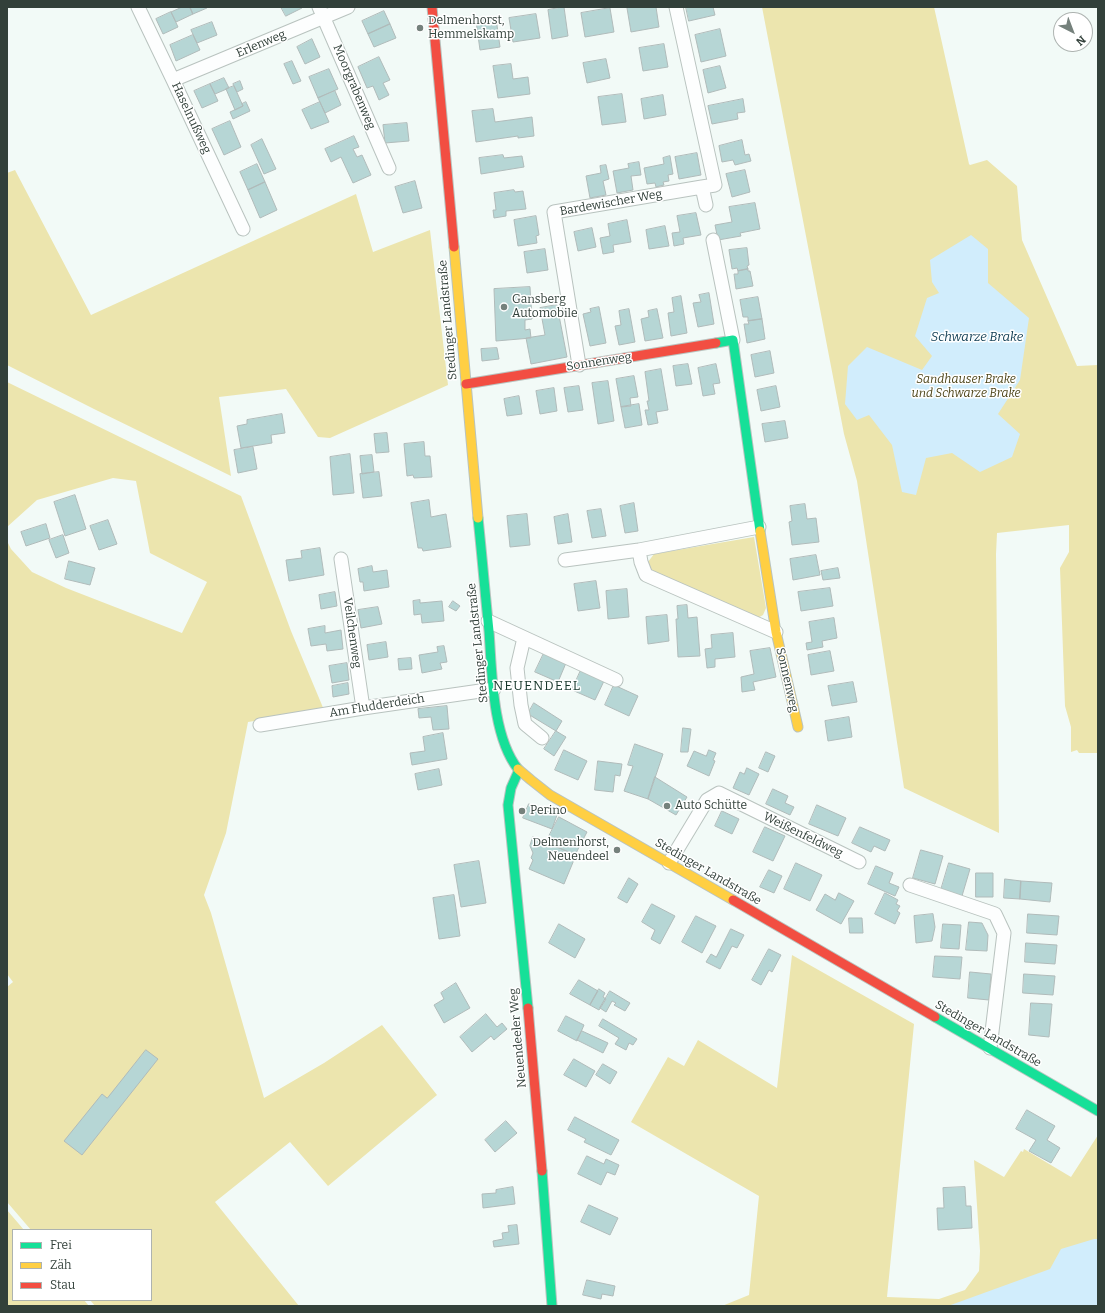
<!DOCTYPE html>
<meta charset="utf-8">
<style>
body{margin:0}
#map{position:relative;width:1105px;height:1313px;overflow:hidden;background:#f2faf7;font-family:Bitter,serif}
canvas{display:block}
.frame{position:absolute;inset:0;border:8px solid #32403a;pointer-events:none}
.legend{position:absolute;left:12px;top:1229px;width:140px;height:72px;box-sizing:border-box;background:#fff;border:1px solid #adb3b0;margin:0;padding:5px 7px;list-style:none;font-size:12px;color:#32403a}
.legend li{display:flex;align-items:center;gap:8px;height:20px}
.legend b{width:20px;border:1px solid #adb3b0}
.north{position:absolute;left:1053px;top:12px;width:40px;height:40px;box-sizing:border-box;background:#fff;border:1px solid #adb3b0;border-radius:50%;rotate:138deg;font-size:11px;font-weight:700;line-height:16px;text-align:center;color:#32403a}
.north::after{content:'';display:block;margin:auto;width:14px;height:18px;background:#75817c;clip-path:polygon(50% 0,100% 100%,50% 72%,0 100%)}
</style>
<div id="map">
<canvas width="1105" height="1313"></canvas>
<div class="frame"></div>
<ul class="legend">
<li><b style="height:5px;background:#16e098"></b>Frei</li>
<li><b style="height:5px;background:#ffcf43"></b>Zäh</li>
<li><b style="height:5px;background:#f24e42"></b>Stau</li>
</ul>
<div class="north">N</div>
</div>
<script>
const g = document.querySelector('canvas').getContext('2d');
g.lineJoin = 'round';
function paint(path, color) {
  g.fillStyle = color;
  g.fill(path, 'evenodd');
}
function strokePath(path, color, width, dash) {
  g.strokeStyle = color;
  g.lineWidth = width;
  g.lineCap = dash ? 'butt' : 'round';
  g.setLineDash(dash || []);
  g.stroke(path);
}
function write(font, color, halo, rows, align = 'center') {
  g.font = font + ' Bitter,serif';
  g.lineWidth = 3;
  g.setLineDash([]);
  g.textBaseline = 'middle';
  g.strokeStyle = halo;
  g.fillStyle = color;
  for (const [text, x, y, turn = 0] of rows) {
    g.save();
    g.translate(x, y);
    g.rotate((+turn || 0) * Math.PI / 180);
    g.textAlign = isNaN(turn) ? turn : align;
    if (halo) g.strokeText(text, 0, 0);
    g.fillText(text, 0, 0);
    g.restore();
  }
}
const green = new Path2D(`
 M762,7H934L969,164L970,165L987,160L1017,186L1022,240L1077,366L1098,365V753H1079L1077,750L1071,752V727L1065,706L1060,568L1069,552V525L997,533L996,554L999,833L904,788L857,481L844,434Z
 M15,170L91,315L356,194L373,252L430,230L448,385L330,438L318,437L286,389L219,397L231,476L94,409L7,365V173Z
 M7,382L241,496L291,631L324,710L248,722L226,833L204,895L211,913L264,1098L324,1063L382,1025L437,1095L328,1186L290,1142L215,1202L299,1306H95L90,1300H151V1230H31L7,1202V987L13,982L7,974V541L11,549L32,572L66,588L182,633L207,582L150,553L136,481L113,478L37,500L7,527Z
 M754,537L766,608L763,615L756,619L651,571L648,562L654,554Z
 M792,955L914,1024L887,1297L939,1299L965,1290L979,1271L980,1251L974,1160L1004,1177L1021,1151L1023,1152L1024,1149L1071,1177L1098,1135V1306H722L749,1295L759,1196L631,1122L668,1057L684,1066L698,1040L777,1088Z
 M7,1210L24,1230H13V1300H84L89,1306H7Z`);
const water = new Path2D(`
 M971,235L988,249V283L1029,318L1020,380L998,414L1020,434L1012,457L980,472L952,453L926,458L916,495L902,492L892,445L869,415L857,420L845,404L848,366L867,347L922,370L932,356L915,336L927,298L939,293L932,282L930,260Z
 M1094,1239H1098V1306H948L1050,1269L1061,1249Z`);
const building = new Path2D(`
 M180,7H190L193,14L176,22L171,12L180,8Z
 M190,7H206L207,8L193,14Z
 M281,7H302V8L286,16Z
 M564,7L568,36L552,39L548,10Z
 M634,7H656L659,27L631,32L627,8Z
 M686,7H713L715,15L689,21Z
 M610,8L614,32L585,37L581,13Z
 M384,11L390,24L368,34L362,21Z
 M171,12L178,27L163,34L156,19Z
 M536,14L540,38L513,42L509,18Z
 M496,18L500,47L480,50L476,21Z
 M212,22L217,35L197,43L191,30Z
 M390,24L396,38L374,47L368,34Z
 M720,29L726,56L701,62L695,35Z
 M193,35L200,50L176,61L170,45Z
 M312,39L320,57L305,64L297,47Z
 M664,44L668,67L643,71L639,48Z
 M379,57L390,80L383,83L389,95L379,100L373,86L367,88L358,67Z
 M606,59L610,78L587,83L583,63Z
 M292,61L301,81L293,84L284,64Z
 M511,64L513,79L528,77L530,94L498,98L493,66Z
 M720,66L726,88L708,93L703,70Z
 M329,69L338,89L318,98L309,77Z
 M224,78L229,88L215,94L210,84Z
 M240,81L243,89L237,92L233,84Z
 M210,84L218,101L202,108L194,91Z
 M234,86L243,106L235,110L226,89Z
 M335,91L341,105L325,113L318,98Z
 M622,94L626,122L602,125L598,97Z
 M663,95L666,115L644,119L641,99Z
 M743,99L745,112L737,113L738,119L712,124L708,106Z
 M246,102L250,111L233,119L230,112L243,106L242,104Z
 M320,102L329,122L311,129L302,110Z
 M493,109L495,122L532,117L534,136L518,138V136L476,142L472,111Z
 M230,121L241,147L224,155L212,129Z
 M407,123L409,141L385,143L383,125Z
 M354,136L359,147L353,149L357,157L362,155L371,175L353,183L341,157L331,162L325,149Z
 M262,139L276,169L264,174L251,145Z
 M742,140L745,155L749,154L751,161L735,165L733,160L722,162L719,146Z
 M697,153L701,175L679,179L675,157Z
 M503,155L504,158L522,156L524,167L481,174L479,158Z
 M670,156L673,174L668,175L669,181L663,182L664,185L656,187L655,183L647,184L644,168L664,164L663,158Z
 M639,162L641,175L631,176L633,190L617,193L613,171L629,168L628,164Z
 M257,164L265,182L248,190L240,172Z
 M606,165L609,179L603,181L606,195L590,198L586,176L601,173L600,166Z
 M745,170L750,192L732,197L726,174Z
 M415,181L422,208L403,213L395,187Z
 M265,182L277,210L260,218L248,190Z
 M514,190L515,192L523,191L526,209L506,211V216L494,218L493,210H496L494,193Z
 M755,203L760,229L740,233L741,236L718,240L715,225L732,222L729,207Z
 M696,213L701,235L683,238L684,244L674,246L672,233L680,232L677,216Z
 M536,216L539,235L536,236L537,243L518,246L514,220Z
 M627,220L631,242L613,245L614,252L603,254L600,238L610,236L608,224Z
 M665,226L669,246L649,249L646,230Z
 M592,228L596,247L578,251L574,232Z
 M747,248L749,265L747,266L748,269L738,271L737,268L732,269L729,250Z
 M545,249L548,270L527,273L524,252Z
 M748,269V271H750L753,286L736,289L734,274H738V271Z
 M530,287L532,319L525,320V330L530,329L531,338L496,341L494,289Z
 M709,293L714,324L698,327L693,303L701,302L699,295Z
 M681,296L687,333L671,336L668,313L674,312L672,298Z
 M758,297L762,319L748,321V317H743L740,300Z
 M557,305L567,357L531,364L526,338L545,335L540,308Z
 M599,307L606,343L590,346L583,314L591,312L590,309Z
 M629,309L635,342L619,345L615,326L621,325L619,311Z
 M657,309L663,338L645,341L641,319L649,317L648,311Z
 M762,319L765,339L747,343L744,324H749L748,321Z
 M497,348L499,359L482,361L481,349Z
 M770,351L774,373L755,377L751,355Z
 M688,364L692,384L676,386L673,366Z
 M716,364L720,383L713,384L715,394L703,396L698,368Z
 M661,369L668,410L656,412L658,423L648,425L645,410H649L647,401H649L645,372Z
 M634,376L638,397L630,398L631,406L621,407L616,379Z
 M608,381L614,421L598,424L592,383Z
 M579,386L583,410L568,412L564,388Z
 M776,386L780,407L761,411L757,390Z
 M554,388L557,411L540,414L536,391Z
 M519,396L522,414L507,416L504,399Z
 M639,404L642,425L625,428L621,407Z
 M282,414L285,433L271,435L272,443L241,448L237,426L247,424V420Z
 M785,421L788,438L765,442L762,424Z
 M387,433L389,452L376,453L374,434Z
 M424,442L425,456H430L432,477L414,478L413,475L407,476L404,444Z
 M253,447L257,469L238,473L234,450Z
 M350,454L354,493L333,495L330,457Z
 M372,455L374,472L362,474L360,456Z
 M379,472L382,496L363,498L360,474Z
 M75,495L86,529L65,536L54,502Z
 M429,500L431,517L446,514L451,547L423,551L422,548H418L411,503Z
 M634,503L638,531L625,533L620,506Z
 M805,504L807,519L816,518L819,542L792,545L789,522L792,521L790,506Z
 M601,509L606,536L592,538L587,511Z
 M527,514L530,545L510,547L507,516Z
 M568,514L572,542L558,544L554,517Z
 M108,520L117,544L99,550L90,526Z
 M46,524L50,538L26,546L21,532Z
 M63,535L69,553L56,558L49,540Z
 M320,548L324,575L289,581L286,560L302,558L301,551Z
 M816,555L820,575L793,580L790,559Z
 M69,561L95,568L90,585L65,579Z
 M372,566L373,572L387,570L389,587L364,591L363,582H360L358,569Z
 M838,568L840,578L823,580L821,571Z
 M596,581L600,608L578,611L574,584Z
 M830,588L833,606L801,611L798,592Z
 M627,589L629,617L608,619L606,591Z
 M335,592L337,606L321,609L319,595Z
 M420,600V603L442,601L444,621L422,623L421,614L414,615L413,601Z
 M453,601L460,606L456,611L449,607Z
 M687,605L688,618L697,617L700,656L678,657L676,619H678L677,606Z
 M378,607L382,624L361,628L358,610Z
 M667,615L669,641L648,644L646,617Z
 M834,618L837,638L822,641L823,647L807,650L806,643L812,642L809,622Z
 M325,626V633L341,630L343,649L327,651L326,644L311,646L308,629Z
 M733,633L735,657L715,659V667L707,668L705,649L712,648L711,635Z
 M386,642L388,657L369,660L367,645Z
 M444,646L447,662L440,663L442,669L422,673L419,655L438,652L437,647Z
 M770,648L776,677L753,682L755,690L742,692L741,677L754,674L750,651Z
 M830,651L834,671L811,675L808,655Z
 M544,653L566,663L558,682L535,672Z
 M411,658L412,669L399,670L398,659Z
 M347,663L349,680L332,683L329,666Z
 M581,670L604,681L595,700L572,690Z
 M853,682L857,702L832,706L828,686Z
 M348,683L349,694L333,697L332,686Z
 M614,685L638,696L629,716L605,705Z
 M534,703L562,721L556,731L528,714Z
 M447,706L449,729L433,730L431,717L419,718L418,709Z
 M849,717L852,737L828,741L825,721Z
 M683,728L691,729L688,752H681Z
 M556,731L566,737L554,756L544,749Z
 M443,733L447,759L412,765L410,753L425,751L423,737Z
 M635,744L663,754L648,799L624,791L633,766L628,765Z
 M564,750L587,761L578,780L555,770Z
 M709,750L716,753L713,760L715,761L709,776L687,766L694,751L706,756Z
 M766,752L775,756L768,772L759,768Z
 M598,761L622,764L620,776L615,775L613,792L595,790Z
 M747,768L759,774L749,795L733,788L740,772L744,774Z
 M439,769L442,785L418,790L415,774Z
 M655,777L687,797L676,815L648,799Z
 M773,789L788,796L785,803L794,807L790,815L766,804Z
 M529,804L557,815L552,829L523,818Z
 M817,805L846,818L838,836L809,824Z
 M722,811L739,819L732,834L715,826Z
 M559,817L587,832L575,855L546,842Z
 M765,827L785,836L773,861L753,852Z
 M860,827L890,840L885,851L874,846L871,852L852,843Z
 M533,837L576,855L564,884L529,869L533,860L531,858L533,853L530,846Z
 M921,850L943,856L935,884L913,878Z
 M479,861L486,903L461,907L454,865Z
 M796,863L822,875L810,901L784,889Z
 M949,863L970,869L962,896L941,890Z
 M876,866L893,873L889,883L899,887L895,896L868,884Z
 M769,870L782,876L774,893L760,887Z
 M976,873H993V897H976Z
 M629,878L638,884L627,903L618,898Z
 M1005,879L1021,881L1020,899L1004,898Z
 M1021,881L1052,883L1050,902L1020,899Z
 M839,893L854,901L841,924L816,910L825,894L835,900Z
 M885,893L898,900L896,904L900,906L897,911L900,913L895,924L875,914Z
 M454,895L460,936L439,939L433,898Z
 M652,904L675,916L660,944L651,939L655,930L642,922Z
 M933,914L935,927L932,941L916,943L914,916Z
 M1028,914L1059,916L1057,935L1027,933Z
 M696,916L716,926L702,953L682,942Z
 M849,918H862L863,933H850Z
 M969,922L982,923L988,935L987,951L966,950Z
 M559,924L585,939L575,958L549,943Z
 M943,924L961,925L959,949L941,948Z
 M731,929L744,935L737,948L732,946L720,969L706,962L711,954L716,957Z
 M1026,943L1057,945L1055,964L1025,962Z
 M769,949L781,955L772,972L769,970L761,985L752,980Z
 M935,956L962,957L960,979L933,977Z
 M970,972L991,974L989,1000L968,998Z
 M1024,974L1055,976L1053,995L1023,993Z
 M579,980L598,991L590,1005L570,994Z
 M456,983L470,1008L444,1023L434,1005L444,999L441,993Z
 M599,989L605,993L603,997L606,999L599,1010L590,1005Z
 M610,991L630,1003L625,1011L614,1005L616,1003L612,1001L606,1012L600,1008Z
 M1031,1003L1052,1004L1049,1037L1029,1035Z
 M486,1014L497,1027L502,1023L507,1029L494,1040L491,1036L472,1052L460,1037Z
 M566,1016L584,1025L577,1041L558,1031Z
 M603,1019L637,1039L633,1045L629,1043L626,1050L615,1044L619,1038L599,1026Z
 M582,1031L608,1043L603,1053L577,1040Z
 M146,1050L158,1059L82,1155L64,1141L102,1094L107,1098Z
 M574,1059L595,1071L586,1087L564,1075Z
 M603,1064L617,1072L610,1084L596,1075Z
 M1027,1110L1055,1126L1047,1140L1060,1148L1051,1163L1029,1151L1036,1140L1016,1129Z
 M575,1117L619,1140L611,1155L584,1142L586,1139L568,1130Z
 M506,1121L517,1133L495,1152L485,1140Z
 M587,1156L604,1164L606,1159L619,1165L615,1175L607,1172L601,1185L578,1174Z
 M513,1187L515,1204L483,1208L482,1194L496,1193V1190Z
 M965,1187L966,1206H971L972,1228L938,1230L937,1208H944L943,1188Z
 M589,1205L618,1218L610,1235L581,1222Z
 M517,1225L519,1244L494,1247L493,1241L503,1239L502,1233L509,1232L508,1226Z
 M587,1280L615,1286L613,1296L602,1294L601,1299L583,1295Z`);
const street = new Path2D(`
 M138,7L173,80L243,229
 M319,7L389,168
 M676,7L715,185L702,187L706,205
 M173,80L348,7
 M713,240L733,340
 M579,365L554,212L702,187
 M639,550L641,562L646,575L776,632
 M341,559L363,708
 M565,560L639,550L759,527
 M488,621L616,680
 M524,638L517,668L521,705L525,724L542,738
 M260,725L363,708L494,689
 M669,863L707,800L719,793L859,862
 M910,885L995,914L1004,933L990,1048`);
const fast = new Path2D(`
 M716,343L733,340L760,531
 M478,518C482,555 485,593 489,631C492,672 492,736 518,769
 M519,770L511,788L508,805L528,1008
 M935,1017L1098,1111
 M542,1171L552,1306`);
const slow = new Path2D(`
 M454,247L478,518
 M760,531L776,632L798,727
 M518,769L531,780L550,795L733,900`);
const jam = new Path2D(`
 M432,7L454,247
 M466,384L716,343
 M733,900L935,1017
 M528,1008L542,1171`);
const markers = [
 [420,28,4,"#75817c"],
 [504,307,4,"#75817c"],
 [667,806,4,"#75817c"],
 [522,811,4,"#75817c"],
 [617,850,4,"#75817c"]
];
const poiNames = [
 ["Delmenhorst,",428,21],
 ["Hemmelskamp",428,35],
 ["Gansberg",512,300],
 ["Automobile",512,314],
 ["Auto Schütte",675,806],
 ["Perino",530,811],
 ["Delmenhorst,",609,843,"right"],
 ["Neuendeel",609,857,"right"]
];
const streetNames = [
 ["Erlenweg",261,44,-23],
 ["Moorgrabenweg",354,87,67],
 ["Haselnußweg",191,118,65],
 ["Bardewischer Weg",611,203,-10],
 ["Stedinger Landstraße",448,320,-95],
 ["Sonnenweg",599,362,-9],
 ["Veilchenweg",352,633,82],
 ["Stedinger Landstraße",478,643,-96],
 ["Sonnenweg",787,680,77],
 ["Am Fludderdeich",377,706,-9],
 ["Weißenfeldweg",803,835,26],
 ["Stedinger Landstraße",708,872,30],
 ["Stedinger Landstraße",988,1034,30],
 ["Neuendeeler Weg",518,1038,-95]
];
const parkNames = [
 ["Sandhauser Brake",966,380],
 ["und Schwarze Brake",966,394]
];
const waterNames = [
 ["Schwarze Brake",977,337]
];
const neighbourhoodNames = [
 ["NEUENDEEL",537,686]
];
paint(green, '#ece5ae');
paint(water, '#d1edfc');
paint(building, '#b6d6d5');
strokePath(building, '#b0bbba', 1);
strokePath(street, '#b9c3bf', 15);
strokePath(fast, '#b9c3bf', 11);
strokePath(slow, '#b9c3bf', 11);
strokePath(jam, '#b9c3bf', 11);
strokePath(street, '#fdfefe', 13);
strokePath(fast, '#16e098', 9);
strokePath(slow, '#ffcf43', 9);
strokePath(jam, '#f24e42', 9);
for (const [x, y, r, color] of markers) {
  const dot = new Path2D();
  dot.arc(x, y, r, 0, 2 * Math.PI);
  g.fillStyle = color;
  g.fill(dot);
  strokePath(dot, '#fff', 1.5);
}
write('12px', '#32403a', '#fff', poiNames, 'left');
write('12px', '#32403a', '#fff', streetNames);
write('italic 12px', '#4e461b', '#fff', parkNames);
write('italic 13px', '#113e54', '#fff', waterNames);
g.letterSpacing = '1px';
write('13px', '#153529', '#fff', neighbourhoodNames);
g.letterSpacing = '0px';
</script>
